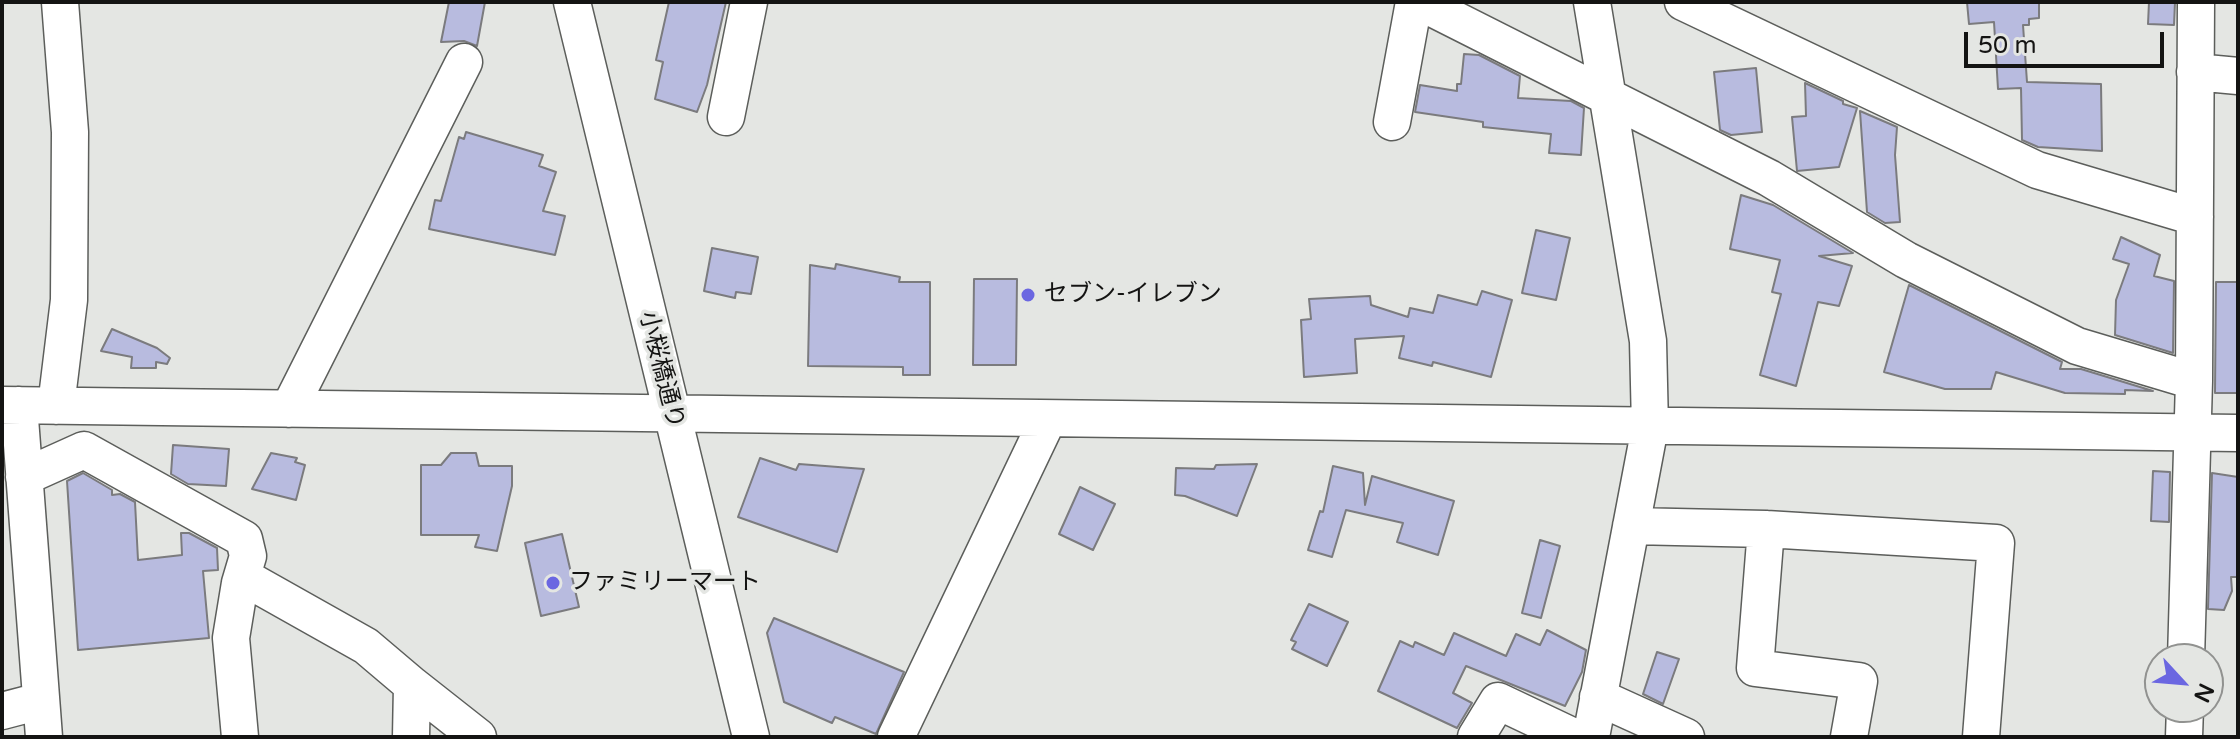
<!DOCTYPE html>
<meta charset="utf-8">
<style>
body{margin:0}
#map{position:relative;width:2240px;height:739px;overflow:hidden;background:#e4e6e3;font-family:"Varela Round",sans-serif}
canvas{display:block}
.frame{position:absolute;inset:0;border:4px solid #141413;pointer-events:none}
.north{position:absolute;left:2144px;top:643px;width:80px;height:80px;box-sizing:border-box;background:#e4e6e3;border:2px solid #919290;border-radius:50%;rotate:116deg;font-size:22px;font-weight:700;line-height:32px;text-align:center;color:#141413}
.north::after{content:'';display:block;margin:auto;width:28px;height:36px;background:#6b67e1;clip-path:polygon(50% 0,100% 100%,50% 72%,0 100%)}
.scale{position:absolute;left:1964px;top:32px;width:200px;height:36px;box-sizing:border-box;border:4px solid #141413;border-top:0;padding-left:10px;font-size:24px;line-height:28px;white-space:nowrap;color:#141413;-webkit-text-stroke:6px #e4e6e3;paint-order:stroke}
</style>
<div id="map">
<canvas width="2240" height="739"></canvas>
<div class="frame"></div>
<div class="north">N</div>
<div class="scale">50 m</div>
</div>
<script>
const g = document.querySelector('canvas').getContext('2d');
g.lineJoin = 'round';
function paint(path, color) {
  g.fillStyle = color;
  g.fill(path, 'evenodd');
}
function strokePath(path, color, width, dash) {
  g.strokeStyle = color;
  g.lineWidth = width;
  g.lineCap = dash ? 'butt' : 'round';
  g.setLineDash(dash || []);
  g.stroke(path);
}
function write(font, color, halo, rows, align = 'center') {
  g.font = font + ' "Varela Round","Noto Sans JP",sans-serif';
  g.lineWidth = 7;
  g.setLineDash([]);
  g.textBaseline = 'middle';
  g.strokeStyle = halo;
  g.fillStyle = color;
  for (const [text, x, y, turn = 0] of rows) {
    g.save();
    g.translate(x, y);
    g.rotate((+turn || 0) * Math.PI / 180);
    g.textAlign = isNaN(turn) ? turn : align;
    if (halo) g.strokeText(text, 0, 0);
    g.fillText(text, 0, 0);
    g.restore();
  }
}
const building = new Path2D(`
 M449,2H485L477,46L464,41L441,42Z
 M669,2H726L707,85L697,112L655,99L663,62L656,60Z
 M1967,2H2039V18L2029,19V25H2023L2027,82L2101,84L2102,151L2038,147L2022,140L2021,88L1998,89L1994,22L1969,24Z
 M2149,2H2175L2174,25L2148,24Z
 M1464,54L1479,55L1520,76L1518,98L1571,101L1584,108L1581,155L1549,153L1551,134L1483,127V122L1415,112L1420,85L1457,91V84H1461Z
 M1756,68L1762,132L1731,135L1720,130L1714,72Z
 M1805,83L1843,101V104L1857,108L1839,167L1797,171L1792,117L1806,116Z
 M1860,111L1897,127L1895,155L1900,222L1885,223L1867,212Z
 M466,132L543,155L539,166L556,172L543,211L565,216L555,255L429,229L435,200L441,201L459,137L464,139Z
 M1741,195L1773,205L1853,253L1819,256L1852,266L1839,306L1818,302L1796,386L1760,375L1781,294L1772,292L1780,260L1730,249Z
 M1536,230L1570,238L1556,300L1522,293Z
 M2121,237L2160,255L2154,276L2174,281L2173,353L2115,335L2116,300L2129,264L2113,259Z
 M712,248L758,257L751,294L736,292L735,298L704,291Z
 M836,264L900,277L899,282H930V375H903V367L808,366L810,265L835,269Z
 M974,279H1017L1016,365H973Z
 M2216,282H2238V393H2215Z
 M1909,285L2062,362L2060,369H2081L2153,391L2125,390V394L2065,393L1996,372L1991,389H1945L1884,372Z
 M1482,291L1512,300L1491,377L1433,362L1432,366L1399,358L1404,336L1355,339L1357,373L1304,377L1301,320L1311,319L1309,299L1370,296L1371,305L1408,317L1410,308L1433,313L1438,295L1477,305Z
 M112,329L157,348L170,358L167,364L156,362V368H131L132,357L101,351Z
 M173,445L229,449L226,486L188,484L171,474Z
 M271,453L297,458L295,462L305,465L296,500L252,489Z
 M451,453H476L479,466H512V486L497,551L475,547L479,535H421V465H441Z
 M760,458L796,470L799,464L864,469L837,552L738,517Z
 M1257,464L1237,516L1185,496L1175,495L1176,468L1214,469L1216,465Z
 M1333,466L1363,473L1365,505L1372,476L1454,501L1438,555L1397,542L1403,523L1346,510L1332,557L1308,550L1320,511L1323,512Z
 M2153,471L2170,472L2169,522L2151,521Z
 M83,473L112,490V495L120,494L135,502L138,560L182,555L181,533H189L217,548L218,570L203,571L209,638L78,650L67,481Z
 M2212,473L2238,477V577H2231L2232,591L2224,610L2208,609Z
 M1080,487L1115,504L1093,550L1059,534Z
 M562,534L579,607L541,616L525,543Z
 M1540,540L1560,546L1541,618L1522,613Z
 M1309,604L1348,622L1327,666L1292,649L1296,642L1291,640Z
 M774,618L904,672L876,734L835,717L832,723L784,702L767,633Z
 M1547,630L1586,650L1582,672L1565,706L1466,666L1453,693L1472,703L1457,728L1378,691L1400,641L1413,647L1415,642L1444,655L1454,633L1506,656L1516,634L1540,645Z
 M1657,652L1679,659L1663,704L1643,694Z`);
const minor = new Path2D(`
 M572,2L751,737
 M1420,2L1769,178L1906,260L2077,346L2194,381
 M1683,2L2037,170L2195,217
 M2195,72L2238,76
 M726,117L749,2
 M1392,122L1414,2
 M2,405L2238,433
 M19,405L44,737
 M56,406L69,300L70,132L60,2
 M289,409L464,62
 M24,477L84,450L244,539L248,556L240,583
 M1631,526L1766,529L1996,543L1981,737
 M1766,529L1755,668L1859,681L1849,737
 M2186,659L2194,381L2196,2
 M412,685L478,737
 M1598,697L1686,737
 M2,711L40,701
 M240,737L231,638L240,583H254L366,646L412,685L411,737
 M896,737L1048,419
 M1476,737L1498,701L1574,737
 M1591,737L1650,427L1648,341L1592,2
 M2184,737L2185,707`);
const markers = [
 [1028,295,8,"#6b67e1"],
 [553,583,8,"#6b67e1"]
];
const poiNames = [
 ["セブン-イレブン",1044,295],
 ["ファミリーマート",569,583]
];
const streetNames = [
 ["小桜橋通り",661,370,76]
];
paint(building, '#b8bbdf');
strokePath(building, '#7b7b7e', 2);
strokePath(minor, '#5c5e5b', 39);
strokePath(minor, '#fff', 36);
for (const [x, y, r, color] of markers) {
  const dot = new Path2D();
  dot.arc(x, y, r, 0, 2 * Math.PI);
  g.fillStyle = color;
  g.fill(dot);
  strokePath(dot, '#e4e6e3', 3);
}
write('24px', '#141413', '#e4e6e3', poiNames, 'left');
write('24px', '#141413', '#e4e6e3', streetNames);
</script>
